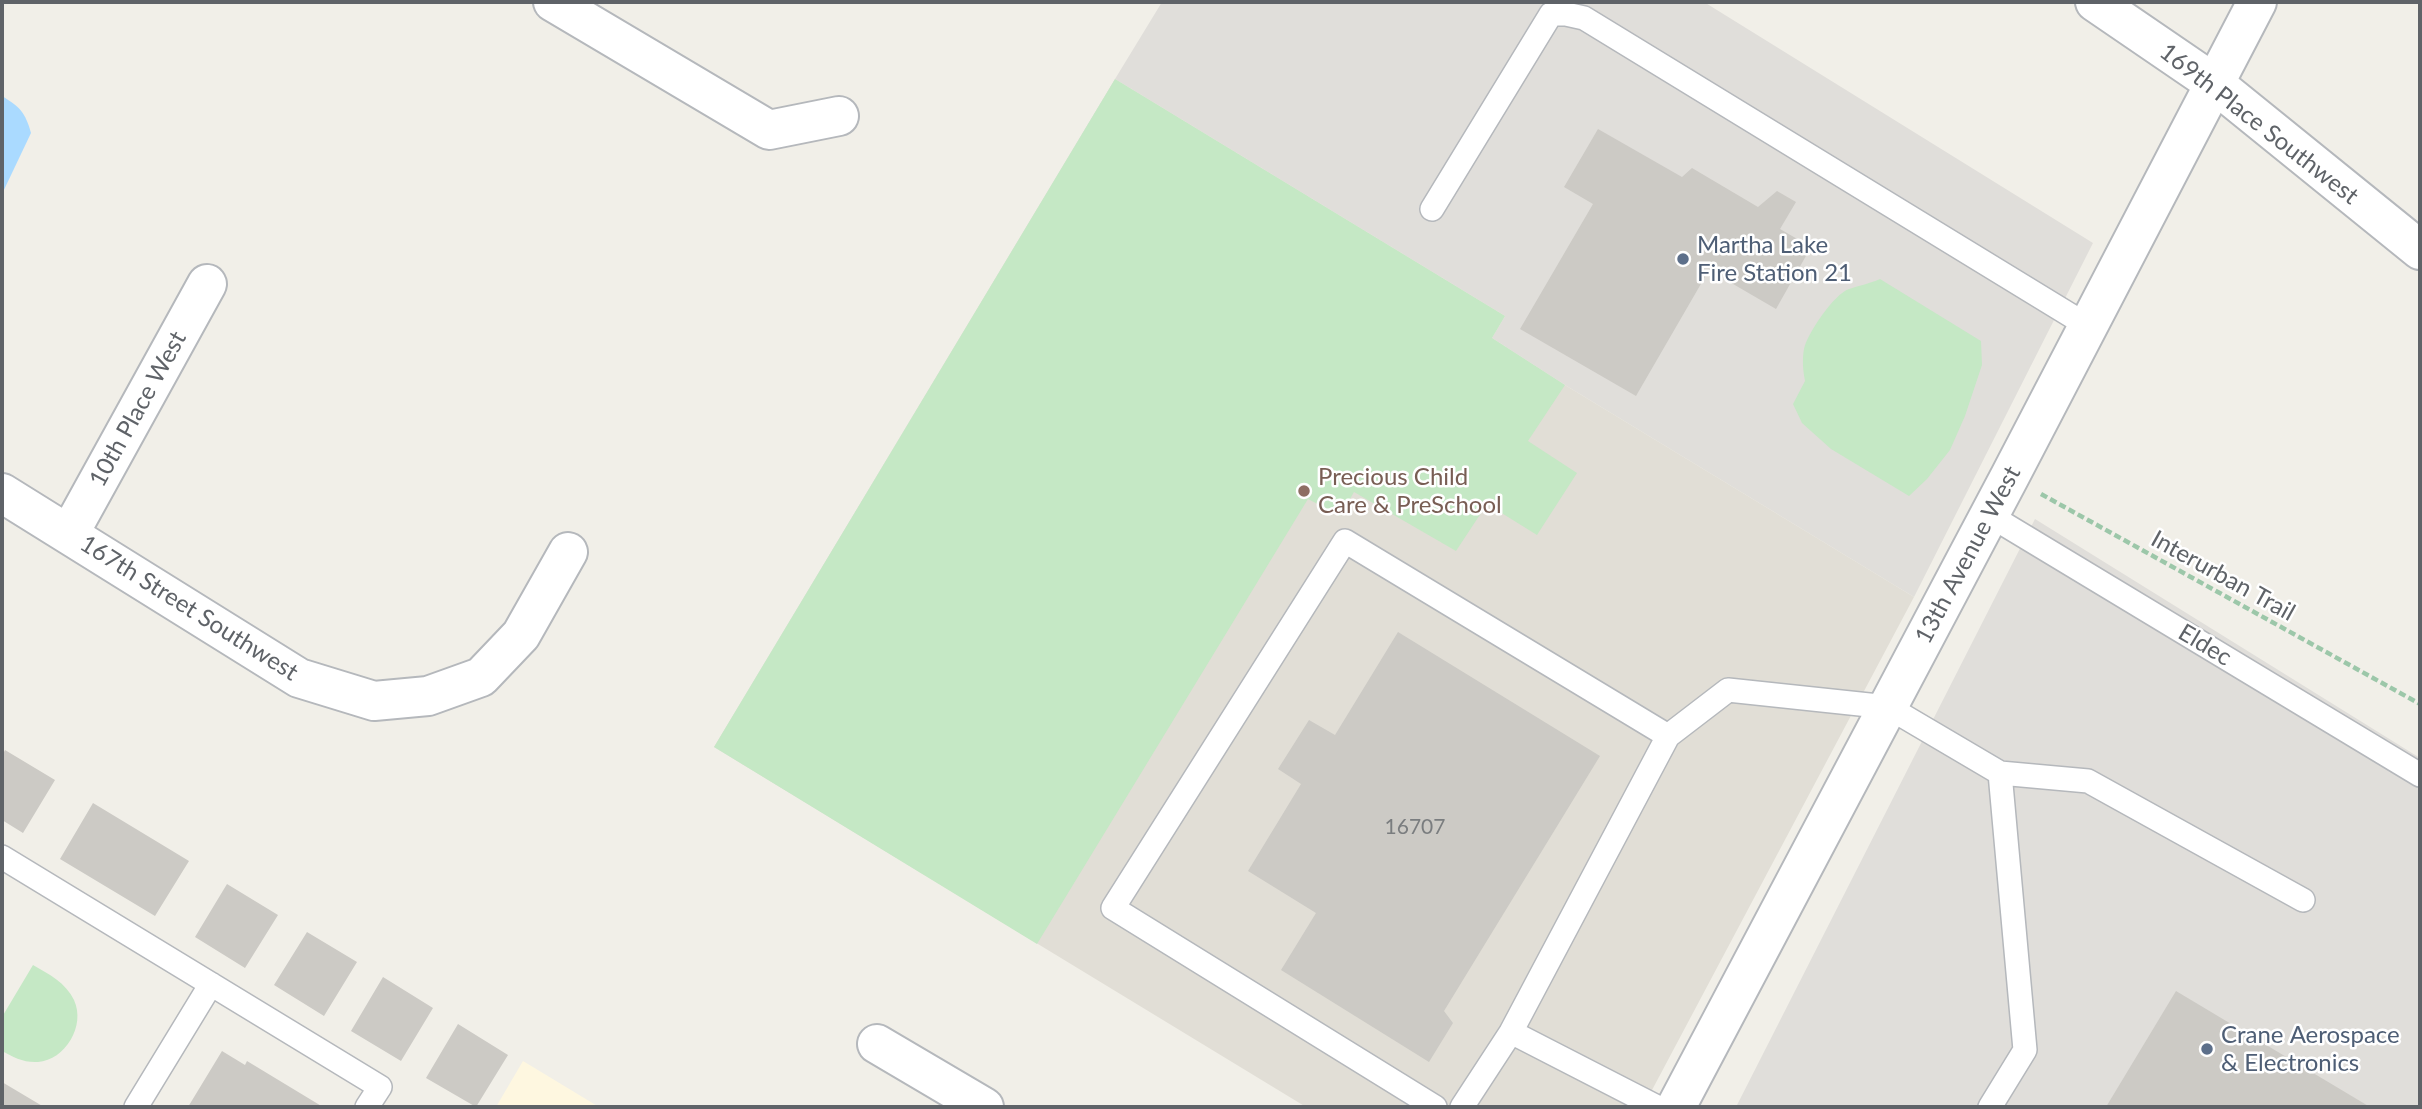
<!DOCTYPE html>
<style>
body{margin:0}
#map{position:relative;width:2422px;height:1109px;overflow:hidden;background:#f1efe8;font-family:Lato,sans-serif}
canvas{display:block}
.frame{position:absolute;inset:0;border:4px solid #5f6368;pointer-events:none}
</style>
<div id="map">
<canvas width="2422" height="1109"></canvas>
<div class="frame"></div>
</div>
<script>
const g = document.querySelector('canvas').getContext('2d');
g.lineJoin = 'round';
function paint(path, color) {
  g.fillStyle = color;
  g.fill(path, 'evenodd');
}
function strokePath(path, color, width, dash) {
  g.strokeStyle = color;
  g.lineWidth = width;
  g.lineCap = dash ? 'butt' : 'round';
  g.setLineDash(dash || []);
  g.stroke(path);
}
function write(font, color, halo, rows, align = 'center') {
  g.font = font + ' Lato,sans-serif';
  g.lineWidth = 5;
  g.setLineDash([]);
  g.textBaseline = 'middle';
  g.strokeStyle = halo;
  g.fillStyle = color;
  for (const [text, x, y, turn = 0] of rows) {
    g.save();
    g.translate(x, y);
    g.rotate((+turn || 0) * Math.PI / 180);
    g.textAlign = isNaN(turn) ? turn : align;
    if (halo) g.strokeText(text, 0, 0);
    g.fillText(text, 0, 0);
    g.restore();
  }
}
const commercial = new Path2D(`
 M523,1061L599,1107H496Z`);
const industrial = new Path2D(`
 M1162,2H1704L2093,243L1914,597L1565,385L1492,338L1505,316L1115,79Z
 M2035,519L2420,758V1107H1736Z`);
const education = new Path2D(`
 M1115,79L1505,316L1492,338L1565,385L1914,597L1643,1107H1306L714,747Z`);
const green = new Path2D(`
 M1115,79L1505,316L1492,338L1565,385L1528,441L1577,473L1537,535L1487,504L1456,551L1354,492L1340,516L1308,499L1037,944L714,747Z
 M1880,279L1981,341L1982,365L1965,416L1950,450L1927,479L1909,496L1831,449L1802,423L1793,404L1805,381C1803,370 1802,360 1804,349C1807,334 1834,294 1849,289C1860,285 1869,284 1880,279Z
 M33,965C49,974 66,983 74,1000C86,1026 65,1060 38,1062C24,1063 13,1057 2,1051V1017Z`);
const water = new Path2D(`
 M2,96C20,107 25,112 31,133L2,194Z`);
const building = new Path2D(`
 M1598,129L1682,177L1692,168L1758,207L1777,191L1796,202L1780,229L1811,247L1776,309L1709,270L1636,396L1520,329L1593,204L1564,187Z
 M1398,632L1600,756L1444,1011L1453,1023L1429,1062L1281,970L1316,913L1248,871L1301,784L1278,769L1309,720L1335,735Z
 M5,750L55,780L23,833L2,820V756Z
 M93,803L189,861L155,916L60,859Z
 M227,884L278,915L245,968L195,937Z
 M307,932L357,962L324,1016L274,985Z
 M383,977L433,1008L401,1061L351,1031Z
 M2176,991L2370,1107H2106Z
 M458,1024L508,1055L476,1107L426,1078Z
 M222,1051L245,1065L247,1061L323,1107H188Z
 M2,1082L44,1107H2Z`);
const path = new Path2D(`
 M2041,494L2420,704`);
const service = new Path2D(`
 M1432,209L1551,14H1566L1584,18L2088,326
 M1989,515L2420,775
 M1668,736L1728,690L1888,707L2000,773L2025,1050L1990,1107
 M2000,773L2088,781L2303,900
 M2,857L380,1087L367,1107
 M1511,1032L1657,1107
 M136,1107L211,984
 M1435,1107L1113,908L1345,541L1668,736L1511,1032L1462,1107`);
const minor = new Path2D(`
 M553,2L769,130L839,116
 M2095,2L2215,84L2420,250
 M2,493L299,678L374,701L428,696L481,677L521,635L568,552
 M69,534L207,284
 M877,1044L984,1107`);
const tertiary = new Path2D(`
 M1676,1107L2010,476L2257,2`);
const markers = [
 [1683,259,7,"#5c6f8a"],
 [1304,491,7,"#8d6e63"],
 [2207,1049,7,"#5c6f8a"]
];
const numberNames = [
 ["16707",1415,827]
];
const streetNames = [
 ["169th Place Southwest",2259,124,38],
 ["10th Place West",138,409,-61],
 ["13th Avenue West",1968,555,-62],
 ["Interurban Trail",2223,576,29],
 ["167th Street Southwest",189,608,32],
 ["Eldec",2205,645,31]
];
const serviceNames = [
 ["Martha Lake",1697,245],
 ["Fire Station 21",1697,273],
 ["Crane Aerospace",2221,1035],
 ["& Electronics",2221,1063]
];
const educationNames = [
 ["Precious Child",1318,477],
 ["Care & PreSchool",1318,505]
];
paint(commercial, '#fef7e0');
paint(industrial, '#e0deda');
paint(education, '#e1ded6');
paint(green, '#c5e8c5');
paint(water, '#aadaff');
paint(building, '#cccac5');
strokePath(service, '#b5b8bc', 26);
strokePath(minor, '#b5b8bc', 42);
strokePath(tertiary, '#b5b8bc', 42);
strokePath(path, '#9cc7a9', 4.5, [7, 3.5]);
strokePath(service, '#fff', 23);
strokePath(minor, '#fff', 38);
strokePath(tertiary, '#fff', 38);
for (const [x, y, r, color] of markers) {
  const dot = new Path2D();
  dot.arc(x, y, r, 0, 2 * Math.PI);
  g.fillStyle = color;
  g.fill(dot);
  strokePath(dot, '#fff', 2.5);
}
write('21px', '#7a7d7f', null, numberNames);
write('24px', '#5f6368', '#fff', streetNames);
write('24px', '#4e5e75', '#fff', serviceNames, 'left');
write('24px', '#785e54', '#fff', educationNames, 'left');
</script>
